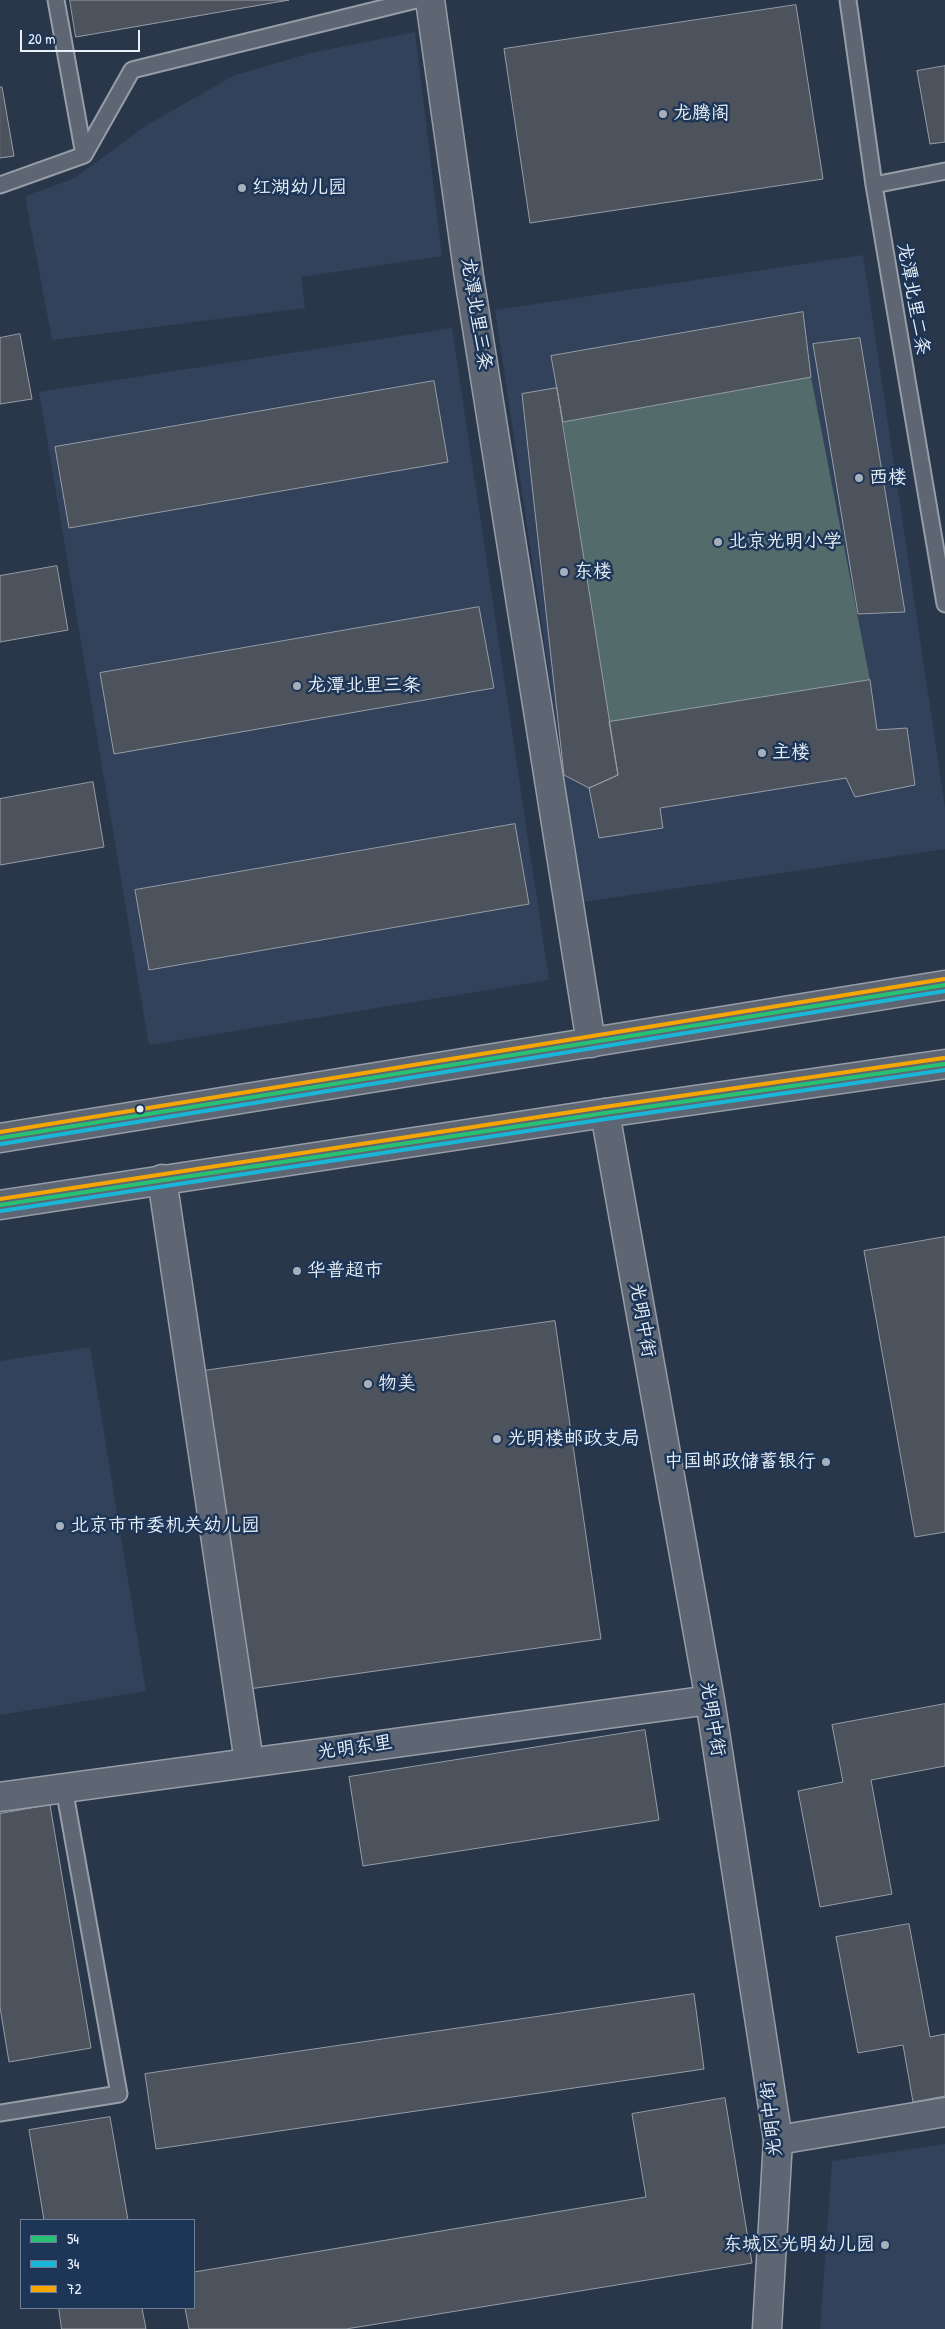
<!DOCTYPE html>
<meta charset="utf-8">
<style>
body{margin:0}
#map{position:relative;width:945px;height:2329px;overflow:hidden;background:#2a374a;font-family:"Patrick Hand",sans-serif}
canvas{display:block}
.legend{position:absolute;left:20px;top:2219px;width:175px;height:90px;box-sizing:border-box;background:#1d3557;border:1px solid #6e8097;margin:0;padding:6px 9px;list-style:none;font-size:15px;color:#e8f1f8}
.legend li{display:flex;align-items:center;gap:10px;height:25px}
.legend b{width:25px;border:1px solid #6e8097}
.scale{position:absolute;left:20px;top:30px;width:120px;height:22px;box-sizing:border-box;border:2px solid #e8f1f8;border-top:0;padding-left:6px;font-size:15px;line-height:18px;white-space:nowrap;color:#e8f1f8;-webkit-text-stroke:4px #1d3557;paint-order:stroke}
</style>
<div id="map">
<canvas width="945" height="2329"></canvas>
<ul class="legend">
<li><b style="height:6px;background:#26c172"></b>54</li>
<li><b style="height:6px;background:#1ab6d8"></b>34</li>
<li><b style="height:6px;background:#f7a600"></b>72</li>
</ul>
<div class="scale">20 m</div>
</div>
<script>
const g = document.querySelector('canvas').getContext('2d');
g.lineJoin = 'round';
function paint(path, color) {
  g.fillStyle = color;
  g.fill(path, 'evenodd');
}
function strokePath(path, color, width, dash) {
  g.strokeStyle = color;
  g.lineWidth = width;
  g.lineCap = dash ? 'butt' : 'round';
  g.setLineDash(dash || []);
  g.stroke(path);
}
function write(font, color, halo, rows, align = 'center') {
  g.font = font + ' "Patrick Hand","LXGW WenKai TC",sans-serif';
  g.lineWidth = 5;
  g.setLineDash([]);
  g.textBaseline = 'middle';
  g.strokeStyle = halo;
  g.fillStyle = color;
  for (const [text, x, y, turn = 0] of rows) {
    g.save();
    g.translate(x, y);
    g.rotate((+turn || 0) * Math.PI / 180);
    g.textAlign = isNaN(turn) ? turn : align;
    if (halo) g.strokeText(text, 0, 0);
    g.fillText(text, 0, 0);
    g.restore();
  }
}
const built = new Path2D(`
 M415,32L442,256L301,277L305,308L52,340L25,196L73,179L147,125L235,75L311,53Z
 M863,255L945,808V849L583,902L495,310Z
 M452,328L549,980L149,1045L39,392Z
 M90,1347L146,1691L0,1715V1361Z
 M945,2144V2329H820L832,2161Z`);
const green = new Path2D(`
 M811,377L870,680L609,722L563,422Z`);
const building = new Path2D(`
 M70,0H289L76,37Z
 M796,5L823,179L530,223L504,49Z
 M945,66V142L930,144L917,71Z
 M0,87H2L14,156L0,158Z
 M803,312L811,377L563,422L551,356Z
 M20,334L32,399L0,404V338Z
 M860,338L905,612L858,614L813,344Z
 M434,381L448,462L69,528L55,447Z
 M557,388L618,775L589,788L564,775L522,394Z
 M57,566L68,630L0,642V576Z
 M479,607L494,688L114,754L100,673Z
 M870,680L877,730L907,728L915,785L855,797L846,778L660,808L663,828L599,838L589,788L618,775L609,722Z
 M93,782L104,847L0,865V799Z
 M515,824L529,904L149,970L135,890Z
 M945,1237V1532L915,1537L864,1251Z
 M555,1321L601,1639L249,1689L203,1371Z
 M945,1704V1766L871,1780L892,1894L820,1907L798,1791L843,1782L832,1725Z
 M645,1730L659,1820L363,1866L349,1777Z
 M50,1805L91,2048L9,2062L0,2007V1814Z
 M909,1924L930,2037L945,2034V2096L913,2102L903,2045L858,2053L836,1937Z
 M694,1994L704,2069L156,2149L145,2074Z
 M725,2098L752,2263L346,2329H189L185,2308H194V2272L646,2197L632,2114Z
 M110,2117L128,2220H44L29,2130Z
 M59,2308H142L146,2329H62Z`);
const service = new Path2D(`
 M56,0L84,155
 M848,0L874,185L945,604
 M0,185L84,155L132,70L416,0
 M874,185L945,171
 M0,2113L119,2094L64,1788`);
const minor = new Path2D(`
 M430,0L469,277L591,1043
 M605,1113L710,1700L778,2140L767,2329
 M162,1179L249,1762
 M0,1797L710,1700
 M778,2140L945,2112`);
const secondary = new Path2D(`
 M0,1138L945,985
 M0,1205L605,1113L945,1064`);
const bus1 = new Path2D(`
 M0,1138L945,985
 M0,1205L605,1113L945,1064`);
const bus2 = new Path2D(`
 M1,1144L945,991
 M1,1211L606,1119L945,1070`);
const bus3 = new Path2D(`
 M0,1132L944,979
 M0,1199L604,1107L944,1058`);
const markers = [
 [663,114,5,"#a6b0bb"],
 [242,188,5,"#a6b0bb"],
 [859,478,5,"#a6b0bb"],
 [718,542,5,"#a6b0bb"],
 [564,572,5,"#a6b0bb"],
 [297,686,5,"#a6b0bb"],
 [762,753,5,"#a6b0bb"],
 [140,1109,4.5,"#e8f1f8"],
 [297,1271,5,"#a6b0bb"],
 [368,1384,5,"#a6b0bb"],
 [497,1439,5,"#a6b0bb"],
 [826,1462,5,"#a6b0bb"],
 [60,1526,5,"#a6b0bb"],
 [885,2245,5,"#a6b0bb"]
];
const poiNames = [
 ["龙腾阁",673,114],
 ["红湖幼儿园",252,188],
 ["西楼",869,478],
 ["北京光明小学",728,542],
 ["东楼",574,572],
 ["龙潭北里三条",307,686],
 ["主楼",772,753],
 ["华普超市",307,1271],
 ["物美",378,1384],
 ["光明楼邮政支局",507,1439],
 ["中国邮政储蓄银行",816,1462,"right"],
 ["北京市市委机关幼儿园",70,1526],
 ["东城区光明幼儿园",875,2245,"right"]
];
const streetNames = [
 ["龙潭北里二条",913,299,80],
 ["龙潭北里三条",476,314,81],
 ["光明中街",642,1320,80],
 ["光明中街",712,1719,81],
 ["光明东里",355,1748,-8],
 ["光明中街",772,2119,-96]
];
paint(built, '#32425b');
paint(green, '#536b6b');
paint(building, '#4d535d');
strokePath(building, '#959da7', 1);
strokePath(service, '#959da7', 19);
strokePath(minor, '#959da7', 31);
strokePath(secondary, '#959da7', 31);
strokePath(service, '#5d6672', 15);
strokePath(minor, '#5d6672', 28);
strokePath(secondary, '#5d6672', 28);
strokePath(bus1, '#26c172', 4);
strokePath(bus2, '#1ab6d8', 4);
strokePath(bus3, '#f7a600', 4);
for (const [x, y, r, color] of markers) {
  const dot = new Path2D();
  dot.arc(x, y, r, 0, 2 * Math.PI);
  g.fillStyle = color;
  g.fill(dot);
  strokePath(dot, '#1d3557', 2);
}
write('19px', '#e8f1f8', '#1d3557', poiNames, 'left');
write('19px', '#e8f1f8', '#1d3557', streetNames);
</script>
